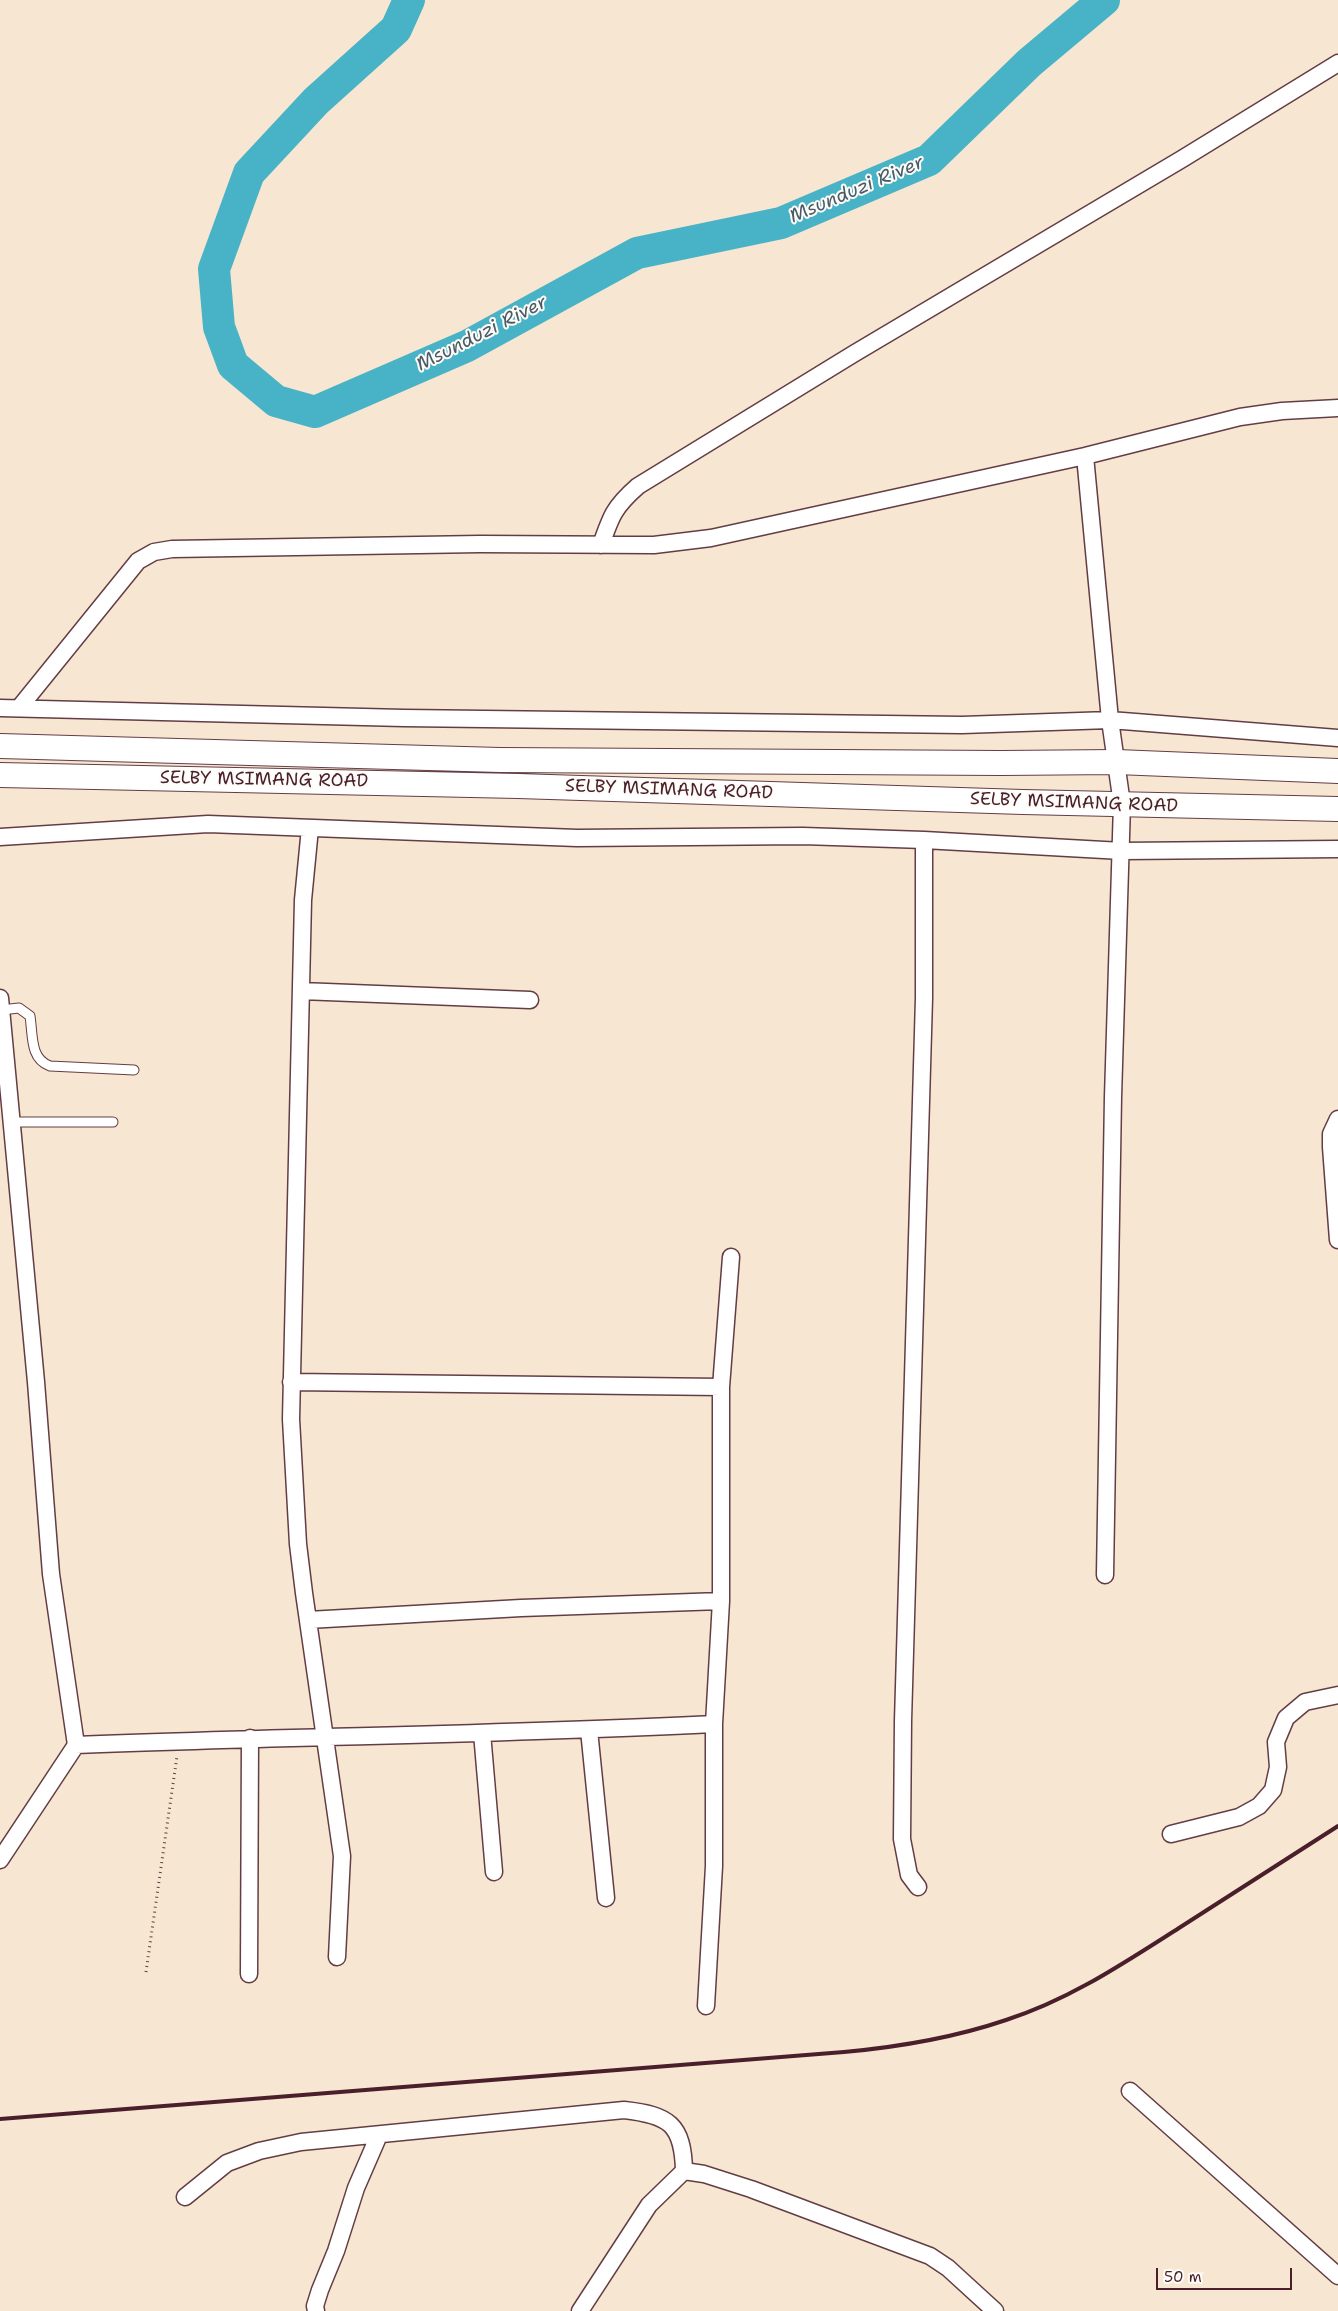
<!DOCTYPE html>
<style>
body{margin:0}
#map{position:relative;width:1338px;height:2311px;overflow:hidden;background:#f7e6d1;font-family:"Shantell Sans",sans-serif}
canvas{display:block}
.scale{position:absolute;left:1156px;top:2268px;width:136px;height:22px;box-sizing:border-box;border:2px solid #4a1f2b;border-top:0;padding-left:6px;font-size:15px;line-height:18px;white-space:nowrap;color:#4a1f2b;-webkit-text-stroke:4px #fdfcf7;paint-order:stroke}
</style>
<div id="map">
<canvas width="1338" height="2311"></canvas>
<div class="scale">50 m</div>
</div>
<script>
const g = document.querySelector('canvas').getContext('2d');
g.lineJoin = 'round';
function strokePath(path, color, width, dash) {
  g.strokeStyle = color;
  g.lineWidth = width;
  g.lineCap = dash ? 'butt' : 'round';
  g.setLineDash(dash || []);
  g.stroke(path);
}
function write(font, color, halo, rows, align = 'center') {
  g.font = font + ' "Shantell Sans",sans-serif';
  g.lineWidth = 4;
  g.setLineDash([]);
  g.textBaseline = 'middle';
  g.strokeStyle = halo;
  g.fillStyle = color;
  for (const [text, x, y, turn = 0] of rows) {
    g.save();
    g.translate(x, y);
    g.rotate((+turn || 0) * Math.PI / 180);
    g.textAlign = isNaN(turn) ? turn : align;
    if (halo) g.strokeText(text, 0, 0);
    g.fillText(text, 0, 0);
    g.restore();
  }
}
const river = new Path2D(`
 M409,0L396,29L316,101L249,173L214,269L219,327L233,365L276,401L315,412L467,346L637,253L781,223L929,160L1029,63L1104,0`);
const path = new Path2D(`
 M146,1972L177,1756`);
const lane = new Path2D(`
 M1,1010L19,1008L30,1016C33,1036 30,1059 50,1066L134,1070
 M11,1122H113`);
const street = new Path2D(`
 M1085,456L1110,720L1122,804L1113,1097L1105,1575
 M601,545C611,516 614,507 638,486L855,353L1182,159L1338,63
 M0,708L404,718L806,723L962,725L1110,720L1338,738
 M19,708L138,561L154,552L172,549L480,544L654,545L711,538L1085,456L1240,417L1282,411L1338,408
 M310,828L303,900L291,1419L298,1544L304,1593L342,1856L337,1957
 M0,837L208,824L577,838L803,836L924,840L1122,851L1338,849
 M301,991L530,1000
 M0,998L36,1382L51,1574L76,1745L0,1860
 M1338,1119L1331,1134V1147L1338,1240
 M291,1382L721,1387
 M308,1620L521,1608L721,1601
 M589,1730L606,1898
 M482,1733L494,1872
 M76,1745C289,1736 501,1735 714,1724
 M1171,1834L1239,1817L1259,1806L1273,1790L1278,1767L1276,1742L1286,1718L1305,1702L1338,1695
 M918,1887L909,1875L902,1839L903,1721L924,998V840
 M249,1974L250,1738
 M706,2006L714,1866V1724L721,1601V1387L731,1257
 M1130,2091L1338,2276
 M185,2197L227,2163L259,2151L301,2142L624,2110C669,2115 683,2124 684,2171
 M316,2311L315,2306L320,2290L336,2251L356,2188L379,2135
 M580,2311L649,2205L684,2171L704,2174L751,2189L930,2256L948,2268L995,2311`);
const secondary = new Path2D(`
 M0,746L500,760L1001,763L1117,762L1338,771
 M0,775L518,786L1023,802L1338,809`);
const rail = new Path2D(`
 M0,2119L844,2052C899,2047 953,2038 1006,2020C1069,2000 1124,1963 1179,1928C1232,1894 1285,1860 1338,1826`);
const streetNames = [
 ["SELBY MSIMANG ROAD",264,780,1],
 ["SELBY MSIMANG ROAD",669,790,2],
 ["SELBY MSIMANG ROAD",1074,803,2]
];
const waterNames = [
 ["Msunduzi River",857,190,-23],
 ["Msunduzi River",482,334,-27]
];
strokePath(river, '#48b3c6', 32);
strokePath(lane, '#643d44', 11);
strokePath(street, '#643d44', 19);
strokePath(secondary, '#643d44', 26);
strokePath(path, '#643d44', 3, [1, 4]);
strokePath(lane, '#fff', 9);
strokePath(street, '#fff', 16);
strokePath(secondary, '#fff', 24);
strokePath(rail, '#4a1f2b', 4);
write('18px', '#4a1f2b', '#fdfcf7', streetNames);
write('italic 19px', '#495a69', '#fdfcf7', waterNames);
</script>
